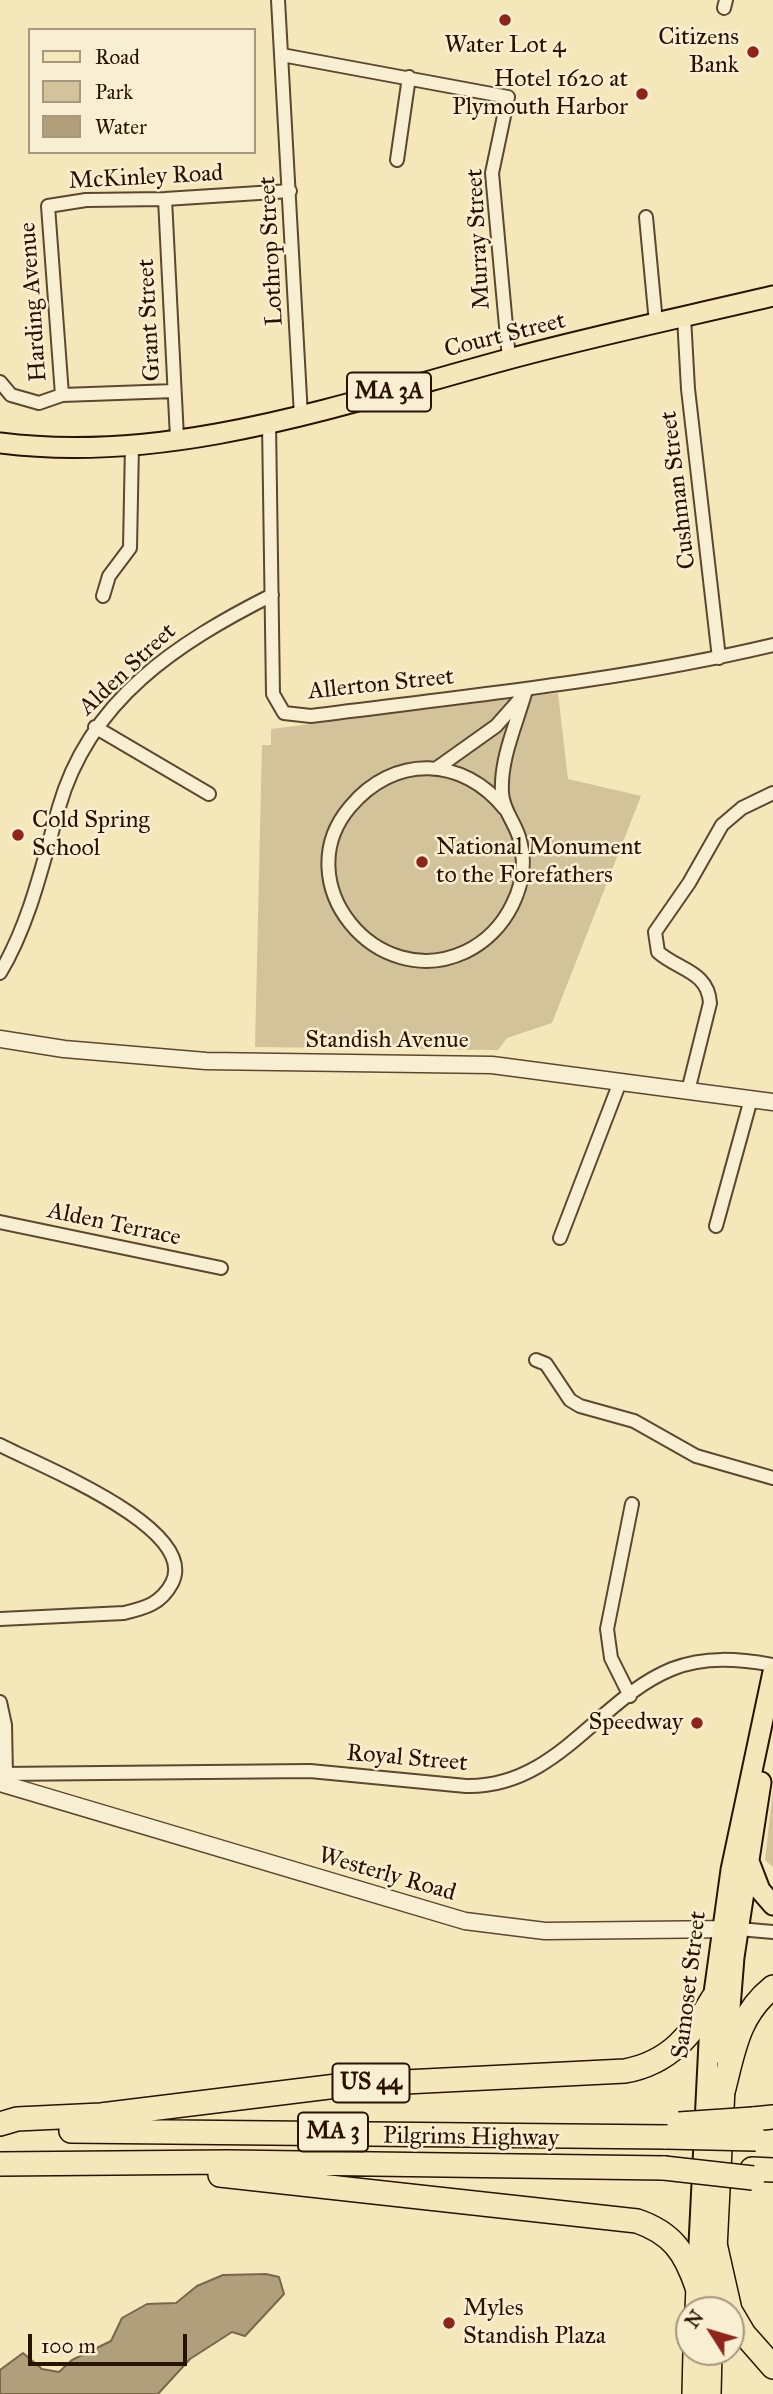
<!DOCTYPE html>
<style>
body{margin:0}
#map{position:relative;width:773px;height:2394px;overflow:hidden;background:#f4e7ba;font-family:"IM FELL Great Primer",serif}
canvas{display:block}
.legend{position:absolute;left:28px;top:28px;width:228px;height:126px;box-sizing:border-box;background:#f8efd2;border:2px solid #a6977e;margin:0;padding:9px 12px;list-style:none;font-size:21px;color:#2a1201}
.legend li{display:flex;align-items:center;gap:14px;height:35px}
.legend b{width:35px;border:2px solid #a6977e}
.north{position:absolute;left:675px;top:2296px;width:70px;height:70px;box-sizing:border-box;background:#f8efd2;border:2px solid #a6977e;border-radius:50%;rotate:307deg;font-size:19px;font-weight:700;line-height:28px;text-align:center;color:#2a1201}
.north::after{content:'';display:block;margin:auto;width:24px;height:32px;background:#8f2418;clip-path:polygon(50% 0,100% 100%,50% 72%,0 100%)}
.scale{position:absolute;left:28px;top:2334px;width:159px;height:32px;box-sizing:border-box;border:4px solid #2a1201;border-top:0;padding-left:9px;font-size:21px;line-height:24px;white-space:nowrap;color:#2a1201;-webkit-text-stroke:5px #f8efd2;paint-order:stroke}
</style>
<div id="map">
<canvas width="773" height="2394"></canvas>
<ul class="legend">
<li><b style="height:9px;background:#f4e7ba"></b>Road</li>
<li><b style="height:19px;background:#d2c39b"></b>Park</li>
<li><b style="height:19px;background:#af9f7b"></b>Water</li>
</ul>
<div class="north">N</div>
<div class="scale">100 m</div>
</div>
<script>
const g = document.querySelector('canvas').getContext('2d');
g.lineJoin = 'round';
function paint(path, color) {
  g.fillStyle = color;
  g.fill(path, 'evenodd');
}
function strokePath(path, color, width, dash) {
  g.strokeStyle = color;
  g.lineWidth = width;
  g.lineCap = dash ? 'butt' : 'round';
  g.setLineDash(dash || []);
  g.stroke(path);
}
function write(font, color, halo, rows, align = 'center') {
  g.font = font + ' "IM FELL Great Primer",serif';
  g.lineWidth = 5;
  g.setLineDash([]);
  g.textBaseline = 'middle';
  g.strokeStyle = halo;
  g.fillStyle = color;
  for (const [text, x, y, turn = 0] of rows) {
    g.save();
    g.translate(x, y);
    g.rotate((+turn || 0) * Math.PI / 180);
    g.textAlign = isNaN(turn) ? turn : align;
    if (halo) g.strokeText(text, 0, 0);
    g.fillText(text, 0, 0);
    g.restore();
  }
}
const green = new Path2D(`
 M558,693L568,779L641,796L552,1023L507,1038L498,1050L255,1047L262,745H271V729Z
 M773,1790V1867L765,1860Z`);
const water = new Path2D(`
 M266,2274L279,2277L284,2294L245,2336L232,2332L190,2359L158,2394H0V2370L23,2353L42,2369L59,2372L72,2360L111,2341L122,2318L147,2304L176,2303L197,2286L223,2275Z`);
const minor = new Path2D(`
 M278,0L301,416
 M724,8L726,0
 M282,55L508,97L492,173L509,359
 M397,160L409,77
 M165,199L177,438
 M646,217L656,323
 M684,317L688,389L719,658
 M0,382L11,395L39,403L62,395L174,391
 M62,395L48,206L86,200L165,199L290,191
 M269,423L273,694L284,713L311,716C466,696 621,681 773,645
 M103,596L109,576L130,548L132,444
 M95,727L209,794
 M437,768L496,726L520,699
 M505,809C463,756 394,754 350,807C286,882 376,993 465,952C506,933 533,882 519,837C514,821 503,810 502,793C500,758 517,723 526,690
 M0,973C30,923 43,862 59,807C90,699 177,643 272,595
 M688,1091L710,1003C708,971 678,970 658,952L655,932L689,883L722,825L742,808L773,793
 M0,1222L221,1268
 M716,1226L751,1099
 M560,1238L620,1082
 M536,1360L546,1364L570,1400L580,1406L634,1421L696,1456L773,1478
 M0,1445C38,1465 200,1528 172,1583C161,1604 145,1608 124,1613L0,1619
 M630,1696L611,1658L607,1629L632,1504
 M0,1702L5,1725L6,1774
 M0,1774L310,1771L466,1786C557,1788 598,1699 672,1669C705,1656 739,1659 773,1665
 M739,1929L773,1932`);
const tertiary = new Path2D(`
 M0,1039L64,1049L206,1061L492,1065L773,1102
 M0,1783L465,1921L545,1931L733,1929`);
const primary = new Path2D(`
 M0,443C171,465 342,404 505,360C593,336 684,317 773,296
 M750,1864L760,1890L773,1905
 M726,2058L734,1957L761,1782
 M697,2284L710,2022L731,1870L773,1672`);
const trunk = new Path2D(`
 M696,2310L697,2287
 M713,2310L724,2088
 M693,2394L694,2352
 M710,2394L711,2352`);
const motorway = new Path2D(`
 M724,2088C734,2048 739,2014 773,1987
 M753,2119L773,2117
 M0,2124L17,2119L101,2115L345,2085L625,2071C669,2063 692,2035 713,1998
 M71,2131L666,2137
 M0,2164L228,2162L664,2168
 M752,2169L773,2170
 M220,2175L637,2221C672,2233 685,2252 697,2287
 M716,2248L730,2310
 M731,2312L744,2334L773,2367`);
const motorwayBridge = new Path2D(`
 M679,2124L753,2119
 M666,2137L756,2139
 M664,2168L753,2178`);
const markers = [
 [505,20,7,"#8f2418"],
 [753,52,7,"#8f2418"],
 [642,94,7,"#8f2418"],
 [18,835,7,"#8f2418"],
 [422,862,7,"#8f2418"],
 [697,1723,7,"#8f2418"],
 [449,2323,7,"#8f2418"]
];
const shields = [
 [389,392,84],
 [371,2083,77],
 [333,2132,70]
];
const shieldNames = [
 ["MA 3A",389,392],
 ["US 44",371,2083],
 ["MA 3",333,2132]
];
const poiNames = [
 ["Citizens",739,38],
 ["Bank",739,66],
 ["Water Lot 4",505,46,"center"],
 ["Hotel 1620 at",628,80],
 ["Plymouth Harbor",628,108],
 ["Cold Spring",32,821,"left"],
 ["School",32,849,"left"],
 ["National Monument",436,848,"left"],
 ["to the Forefathers",436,876,"left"],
 ["Speedway",683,1723],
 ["Myles",463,2309,"left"],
 ["Standish Plaza",463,2337,"left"]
];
const streetNames = [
 ["McKinley Road",146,178,-3],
 ["Murray Street",479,239,-93],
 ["Lothrop Street",272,251,-93],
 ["Harding Avenue",34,302,-94],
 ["Grant Street",150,320,-93],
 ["Court Street",505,336,-14],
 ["Cushman Street",679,490,-97],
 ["Alden Street",128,670,-43],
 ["Allerton Street",381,685,-6],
 ["Standish Avenue",387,1041],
 ["Alden Terrace",114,1225,12],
 ["Royal Street",407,1759,5],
 ["Westerly Road",387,1875,16],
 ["Samoset Street",690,1985,-83],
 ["Pilgrims Highway",471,2138,1]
];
paint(green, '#d2c39b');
paint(water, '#af9f7b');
strokePath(water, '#7a674a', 2);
strokePath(minor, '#5c472f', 16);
strokePath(tertiary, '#5c472f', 19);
strokePath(primary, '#2a1201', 23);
strokePath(trunk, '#2a1201', 24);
strokePath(motorway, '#2a1201', 26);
strokePath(minor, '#f8efd2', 12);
strokePath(tertiary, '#f8efd2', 16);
strokePath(primary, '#f4e7ba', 19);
strokePath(trunk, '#f4e7ba', 21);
strokePath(motorway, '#f4e7ba', 23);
strokePath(motorwayBridge, '#2a1201', 26, []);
strokePath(motorwayBridge, '#f4e7ba', 23);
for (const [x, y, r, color] of markers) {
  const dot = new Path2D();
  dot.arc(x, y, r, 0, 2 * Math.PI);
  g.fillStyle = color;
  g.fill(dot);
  strokePath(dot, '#f8efd2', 2.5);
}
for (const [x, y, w] of shields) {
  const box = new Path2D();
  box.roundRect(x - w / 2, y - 19.5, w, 39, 5);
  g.fillStyle = '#f8efd2';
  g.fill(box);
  strokePath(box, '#2a1201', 2);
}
write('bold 23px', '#2a1201', null, shieldNames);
write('24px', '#2a1201', '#f8efd2', poiNames, 'right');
write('24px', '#2a1201', '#f8efd2', streetNames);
</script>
